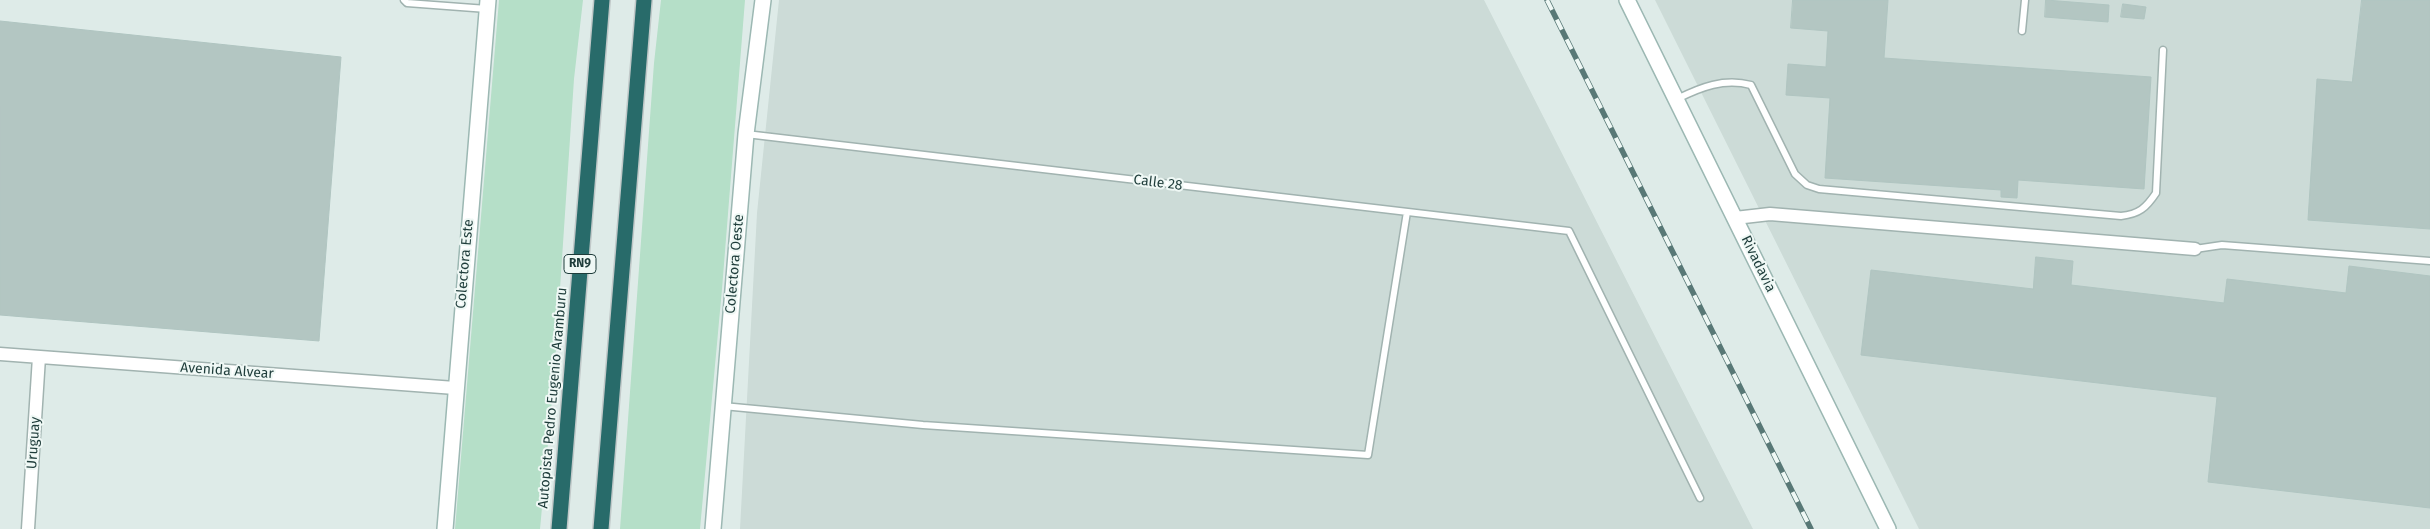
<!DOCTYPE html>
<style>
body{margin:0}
canvas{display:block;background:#deebe8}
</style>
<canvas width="2430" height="529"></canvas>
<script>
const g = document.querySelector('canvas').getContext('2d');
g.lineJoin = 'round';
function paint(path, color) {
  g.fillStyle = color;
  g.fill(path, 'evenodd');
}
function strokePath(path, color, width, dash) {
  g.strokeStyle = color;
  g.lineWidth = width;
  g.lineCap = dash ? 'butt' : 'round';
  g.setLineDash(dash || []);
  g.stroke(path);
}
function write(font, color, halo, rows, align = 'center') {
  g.font = font + ' "Fira Sans",sans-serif';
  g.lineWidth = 4;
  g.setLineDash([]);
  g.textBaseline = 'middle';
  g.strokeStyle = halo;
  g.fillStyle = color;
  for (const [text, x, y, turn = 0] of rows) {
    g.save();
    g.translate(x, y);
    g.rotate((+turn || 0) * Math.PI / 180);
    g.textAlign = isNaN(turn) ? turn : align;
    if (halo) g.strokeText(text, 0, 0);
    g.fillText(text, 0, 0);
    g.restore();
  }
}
const built = new Path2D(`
 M779,0H1484L1753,529H740L757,213Z
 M1655,0H2430V529H1919Z`);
const green = new Path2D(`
 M499,0H583L574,79L554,378L540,529H455Z
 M661,0H745L722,289L700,529H620L654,63Z`);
const building = new Path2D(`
 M1793,0H1888L1884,58L2151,77L2144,189L2018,180L2017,198L2001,197V190L1825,178L1830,98L1786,95L1788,64L1826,67L1828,31L1791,28Z
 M2046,0L2109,5L2108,22L2045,17Z
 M2362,0H2430V229L2308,220L2317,79L2352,82Z
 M2123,4L2146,7L2144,19L2121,17Z
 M0,21L341,57L319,341L0,315Z
 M2036,257L2073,261L2071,285L2224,303L2227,279L2346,293L2349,266L2430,276V508L2208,482L2217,397L1861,355L1871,270L2033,289Z`);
const lane = new Path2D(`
 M404,0L407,3L487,9
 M2022,31L2025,0
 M1677,99C1701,87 1724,78 1751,85L1795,174L1807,185L1819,189L2121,216C2139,214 2146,208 2156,193L2163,50
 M746,134L1569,231L1700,498
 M2195,249L2222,245L2430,261
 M723,406L923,425L1368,455L1407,212`);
const street = new Path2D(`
 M1735,218L1770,214L2195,249
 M0,354L455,388
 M28,529L39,357`);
const secondary = new Path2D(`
 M1627,0L1888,529
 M445,529L488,0
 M713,529L746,134L763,0`);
const highway = new Path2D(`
 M559,529L602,0
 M601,529L644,0`);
const rail = new Path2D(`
 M1547,0L1811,529`);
const shields = [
 [580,264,32]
];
const shieldNames = [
 ["RN9",580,264]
];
const streetNames = [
 ["Calle 28",1158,183,7],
 ["Colectora Este",465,264,-85],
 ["Colectora Oeste",735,264,-85],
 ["Rivadavia",1758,264,64],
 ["Avenida Alvear",227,371,4],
 ["Autopista Pedro Eugenio Aramburu",553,398,-85],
 ["Uruguay",34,443,-86]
];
paint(built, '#ccdbd7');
paint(green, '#b5dfc8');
paint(building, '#b3c6c2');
strokePath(building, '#b0c5c1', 1);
strokePath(lane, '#a1b3b0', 9);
strokePath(street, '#a1b3b0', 15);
strokePath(secondary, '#9cb8b3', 18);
strokePath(highway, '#c0c8c8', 18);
strokePath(lane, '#fff', 6);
strokePath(street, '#fff', 12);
strokePath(secondary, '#fff', 15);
strokePath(highway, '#286b6a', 15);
strokePath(rail, '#587876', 5.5);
strokePath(rail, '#eff8f5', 4, [11]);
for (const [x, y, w] of shields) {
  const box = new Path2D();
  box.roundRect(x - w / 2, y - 9.5, w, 19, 4);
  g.fillStyle = '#eff8f5';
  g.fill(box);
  strokePath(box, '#1e3c3a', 1);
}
write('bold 12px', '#1e3c3a', null, shieldNames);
write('14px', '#1e3c3a', '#eff8f5', streetNames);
</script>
